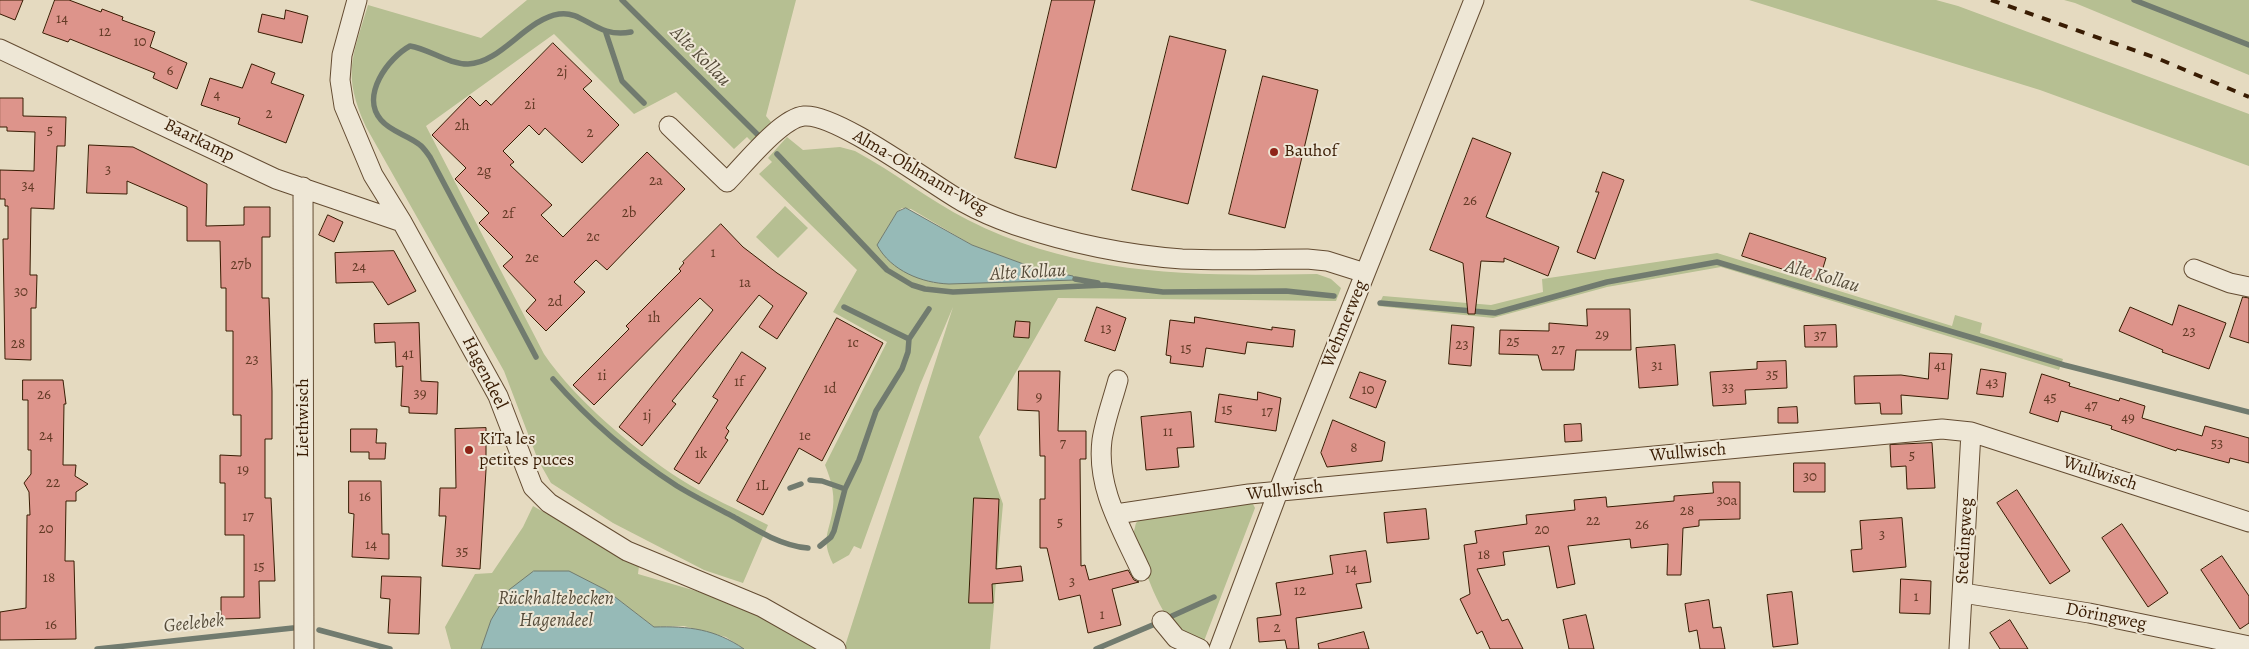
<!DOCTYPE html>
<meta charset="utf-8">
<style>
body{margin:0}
canvas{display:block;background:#e5dac0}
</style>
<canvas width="2249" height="649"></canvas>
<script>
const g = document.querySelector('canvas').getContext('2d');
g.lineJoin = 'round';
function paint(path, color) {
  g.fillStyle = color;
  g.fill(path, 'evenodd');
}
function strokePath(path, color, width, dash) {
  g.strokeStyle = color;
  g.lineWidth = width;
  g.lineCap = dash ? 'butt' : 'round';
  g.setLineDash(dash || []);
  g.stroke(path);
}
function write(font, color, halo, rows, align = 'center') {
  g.font = font + ' Alegreya,serif';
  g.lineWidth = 4;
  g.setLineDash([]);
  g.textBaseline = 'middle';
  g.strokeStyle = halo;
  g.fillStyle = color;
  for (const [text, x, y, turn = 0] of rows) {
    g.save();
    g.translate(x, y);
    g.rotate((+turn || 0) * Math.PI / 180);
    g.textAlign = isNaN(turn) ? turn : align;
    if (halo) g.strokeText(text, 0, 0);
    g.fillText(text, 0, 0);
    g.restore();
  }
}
const green = new Path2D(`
 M527,0H796L766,116L771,122L752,142L747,137L734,149L676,92L634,114L554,34L426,126L544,354C575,400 634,449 680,479C708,497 739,510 768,525L743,583L704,570L613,523L551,483L538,460L504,371L366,127C342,74 352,58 368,5L481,38Z
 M1749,0H1936L1958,6L2249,114V166L2040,90Z
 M2064,0H2249V75L2075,3Z
 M787,137L803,150L840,147L855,151C894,172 929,200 968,220C1081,277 1195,276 1317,274L1331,279L1341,288L1336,301L1058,298L979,437L1003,504L990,649H847L845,646L953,307L920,385L861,549L854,546L849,555L833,564C820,537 830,533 833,507C835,493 830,477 825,465L887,342L833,312L857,270L759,174L772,162L768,158ZM902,208L911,209L972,245L1037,269L1073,276L936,283C909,277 897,262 877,245L897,212Z
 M785,206L808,228L778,258L756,237Z
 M1717,253L1952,326L1955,315L1982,323L1980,333L2063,359L2059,370L1721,267L1607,287L1493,318L1378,306L1383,296L1491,305L1543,292L1542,279Z
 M1247,502L1253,504L1255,508L1204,641C1163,641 1145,567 1133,535L1136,523L1143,516Z
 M533,506L639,566L638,574L751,607L819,649H744L726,637L684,626L654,627L606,590L568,571H534L491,620L481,649H451L445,627L475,574L492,573L523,527Z`);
const water = new Path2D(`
 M906,208L972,245L1037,269L1073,276L1075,280L949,284C922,283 891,271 877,245L897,212Z
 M534,571H569L606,590L654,627C689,626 715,629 744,649H481L491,620L509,590Z`);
const stream = new Path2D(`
 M622,0L758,135
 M2134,0L2249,45
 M606,33L622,81L644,103
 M777,154L887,270L912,285L925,289L953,292L1105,285L1163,292L1286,291L1334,296
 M1075,279L1098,283
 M1380,303L1495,313L1607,282L1717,262L2064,365L2249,412
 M844,307L909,339
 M536,357L430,157C427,153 424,148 420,145C408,135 391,132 381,120C360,96 388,58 410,46C429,49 448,64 468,64C501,63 526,19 559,14C584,10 596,39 631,32
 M553,379C588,419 632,457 677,486C695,497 715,507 734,517C756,530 782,546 808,548
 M810,480L822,481L845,489
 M790,488L801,484
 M820,546L831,537L834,531L845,489L859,460L876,411L902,369L908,352L909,339L929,309
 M1172,616L1214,597
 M319,630L390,649
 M97,649L293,628
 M1096,649L1155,624`);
const building = new Path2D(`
 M0,0H23L15,20L0,14Z
 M55,0H69L101,12L102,9L123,17L122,20L155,32L150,47L187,63L177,89L153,78L155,73L70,39L68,42L43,33Z
 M1052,0H1095L1056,168L1015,158Z
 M286,10L308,16L302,43L258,32L262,14L284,19Z
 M1170,36L1226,50L1188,204L1132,190Z
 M553,43L592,81L583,89L619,125L582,163L545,128L539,135L529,125L503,151L514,162L510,165L552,205L541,215L563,237L647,152L685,189L607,270L596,260L574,282L585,292L546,331L526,311L536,300L503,266L513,257L479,223L489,213L455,179L466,168L432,135L470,96L480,106L486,100L491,105Z
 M252,64L275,73L271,83L304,95L286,143L238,124L240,118L201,105L210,78L242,88Z
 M1263,76L1318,90L1285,228L1229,214Z
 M0,98H23V116L66,117L65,146H57L54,209L31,208L30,275H37L36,308H31V360L5,359L3,239H8V206H5V199H0V170L34,171L35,132L7,131V127H0Z
 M1473,138L1511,153L1486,217L1559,247L1548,276L1504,258V262L1481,261L1475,314H1468L1463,263L1430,250Z
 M89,145L133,147L207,184L206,226L244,225V207H270V237H262V298H269L272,391V439H265V498H271L275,581H259L260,618L221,619V597H244V535H225V483H220V455L241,456V415H233V331H226V288H221L220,241H187V207L127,181V194L87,193Z
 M1603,172L1624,180L1595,259L1577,252L1599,192H1596Z
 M328,215L343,222L334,242L319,235Z
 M721,224L743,247L777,273L807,293L777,339L759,327L773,306L759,295L672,401L676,404L642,446L619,427L713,310L700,298L594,405L573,385L629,329L626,326L681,271L679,269L684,263L683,262Z
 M1750,233L1826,258L1819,281L1742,256Z
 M394,251L416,291L388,305L373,282L336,283L335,253Z
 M2243,297L2249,298V343L2230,337Z
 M2179,305L2226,323L2209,369L2162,352L2163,350L2119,331L2130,307L2172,325Z
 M1097,307L1126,318L1115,351L1085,341Z
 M1587,309H1630L1631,350H1576L1574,370H1542L1538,355L1499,354L1500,330L1549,331V323L1587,326Z
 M1195,317L1272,330V327L1295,330L1293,347L1247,342L1245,354L1206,348L1203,367L1170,363L1171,356L1166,355L1170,320L1194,323Z
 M837,318L883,343L822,461L799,448L763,515L737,501Z
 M1016,321L1030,322L1029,338L1014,337Z
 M419,323L421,381L438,382L437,414L409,413V407L401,406L403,366L396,367L395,342L375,343L374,324Z
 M1452,325L1474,327L1471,366L1449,364Z
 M1836,325L1837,347H1805L1804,326Z
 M1675,345L1678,385L1639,388L1636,348Z
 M742,352L766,368L726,428L729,431L725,438L728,440L699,484L674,469L718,400L713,397Z
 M1930,353L1952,354L1948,399L1901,395L1902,414H1881L1880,403L1855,404L1854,376L1901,375L1928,379Z
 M1786,361L1787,388L1745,390L1746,404L1713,406L1710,372L1757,369V362Z
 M1981,369L2006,373L2003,397L1977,394Z
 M1019,371H1060L1058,431H1086V459H1080L1081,566L1085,565L1089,580L1128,570L1134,580L1139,582L1112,589L1121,625L1088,633L1080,595L1059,600L1047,548H1040V499H1045V456H1040L1039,411L1018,410Z
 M1360,372L1386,381L1376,408L1350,398Z
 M2042,374L2070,383L2069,386L2119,401L2120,398L2145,406L2142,418L2202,436L2205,426L2249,438V463L2230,458L2229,463L2177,449L2176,451L2111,429L2112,426L2061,411L2058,422L2030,413Z
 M23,380H63L66,404H64L63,465H76L75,476L88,484L76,492V501H66L65,561H74L76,639L0,640V612L26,608L27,515H30L29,492L24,483L31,474V450H28V400H23Z
 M1258,392L1281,398L1276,431L1215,422L1219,394L1257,400Z
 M1797,407L1798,423H1778V408Z
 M1191,412L1194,447L1177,448L1179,467L1146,470L1141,417Z
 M1333,420L1385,442L1382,461L1327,467L1321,453Z
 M1581,424L1582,441L1565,442L1564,425Z
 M486,428V470L480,569L442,566L446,516H439L440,488H456L455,429Z
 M351,429H377L376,443H386L385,459H369V452H351Z
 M1932,443L1935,488L1907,489L1906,466L1891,467L1890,445Z
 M1794,463H1825V492H1794Z
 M349,481H381L382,534H389V559L352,557L354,514L349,513Z
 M1713,482H1740V519L1699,520V526L1683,528L1681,575H1667L1668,544L1631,548L1630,539L1568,546L1575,584L1557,588L1549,546L1503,552L1505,565L1477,569L1502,621L1508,619L1523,649H1490L1482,631L1477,634L1460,599L1470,594L1464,545L1477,543L1475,531L1527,524L1526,515L1575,510L1574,500L1606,497L1607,507L1674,501V496L1713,493Z
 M2017,490L2070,571L2050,584L1997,503Z
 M974,498L999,499L996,569L1021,566L1023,581L992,584L993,603H969Z
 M1426,509L1429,539L1387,543L1384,513Z
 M1902,518L1906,567L1853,572L1851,550L1862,549L1860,521Z
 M2122,524L2168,593L2148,607L2102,538Z
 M1366,551L1371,582L1356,584L1362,608L1296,618L1299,649H1287L1285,640L1259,642L1257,618L1281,615L1276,583L1333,574L1330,556Z
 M2222,556L2249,596V623L2240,629L2201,570Z
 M382,576L421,577L419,634L388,633L390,599L381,598Z
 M1901,579L1931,581L1930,614L1900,613Z
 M1792,592L1798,644L1773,647L1767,595Z
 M1709,600L1713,628L1721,627L1725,649H1700L1697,630L1689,632L1685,604Z
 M1586,615L1594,649H1569L1563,620Z
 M2010,620L2028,649H2000L1990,633Z
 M1364,632L1369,649H1319L1318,644Z`);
const minor = new Path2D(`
 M357,0L342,55L340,80L344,106L373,175L402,222L498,396L533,487L549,503L627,551L762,607L836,649
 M0,49L276,179L402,222
 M669,126L727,182C744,165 781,118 804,116C837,113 931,184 963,202C979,211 998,219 1015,225C1069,243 1126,255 1182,259C1224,261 1266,259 1307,259L1327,261L1365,273
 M303,187L304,649
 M2194,269L2230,283L2249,287
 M1118,380C1113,399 1105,420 1102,440C1096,488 1122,529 1141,571
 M1116,514L1249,494L1942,429L1971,432L2249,522
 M1963,593L2089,613L2249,646
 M1162,621L1176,638L1200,649
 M1219,649L1278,492L1474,0
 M1959,649L1971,432`);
const rail = new Path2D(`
 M1991,0L2159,59L2249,97`);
const markers = [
 [1274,152,5,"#8f2418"],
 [469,450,5,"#8f2418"]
];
const numberNames = [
 ["14",62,19],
 ["12",105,32],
 ["10",140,42],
 ["6",170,71],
 ["2j",562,72],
 ["4",217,95],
 ["2i",530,105],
 ["2",269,114],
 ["2h",462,126],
 ["5",50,131],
 ["2",590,133],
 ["3",108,170],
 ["2g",484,171],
 ["2a",656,181],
 ["34",28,186],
 ["26",1470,201],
 ["2b",629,213],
 ["2f",508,214],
 ["2c",593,237],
 ["1",713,253],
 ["2e",532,258],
 ["27b",241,265],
 ["24",359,267],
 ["1a",745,283],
 ["30",21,292],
 ["2d",555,302],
 ["1h",654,318],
 ["13",1106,329],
 ["23",2189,332],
 ["29",1602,335],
 ["37",1820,336],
 ["25",1513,342],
 ["1c",853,343],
 ["28",18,344],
 ["23",1462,345],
 ["15",1186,349],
 ["27",1558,350],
 ["41",408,354],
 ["23",252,360],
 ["31",1657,366],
 ["41",1940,366],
 ["35",1772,375],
 ["1i",602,376],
 ["1f",739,382],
 ["43",1992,383],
 ["33",1728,388],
 ["1d",830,389],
 ["10",1368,390],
 ["39",420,394],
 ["26",44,395],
 ["9",1039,397],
 ["45",2050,398],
 ["47",2091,406],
 ["15",1227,410],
 ["17",1267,412],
 ["1j",647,416],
 ["49",2128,418],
 ["11",1168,432],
 ["24",46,436],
 ["1e",805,436],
 ["7",1063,444],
 ["53",2217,444],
 ["8",1354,448],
 ["1k",701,454],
 ["5",1912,456],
 ["19",243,470],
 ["30",1810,477],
 ["22",53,483],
 ["1L",762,486],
 ["16",365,497],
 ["30a",1727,501],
 ["28",1687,511],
 ["17",248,517],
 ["22",1593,521],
 ["5",1060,523],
 ["26",1642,525],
 ["20",46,529],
 ["20",1542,530],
 ["3",1882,535],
 ["14",371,545],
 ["35",462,552],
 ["18",1484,555],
 ["15",259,567],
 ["14",1351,569],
 ["18",49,578],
 ["3",1072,582],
 ["12",1300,591],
 ["1",1916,597],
 ["1",1102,615],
 ["16",51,625],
 ["2",1277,628]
];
const streetNames = [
 ["Baarkamp",199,141,26],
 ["Alma-Ohlmann-Weg",920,173,30],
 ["Wehmerweg",1345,324,-68],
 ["Hagendeel",484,373,63],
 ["Liethwisch",304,418,-90],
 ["Wullwisch",1688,453,-5],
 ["Wullwisch",2100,474,18],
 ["Wullwisch",1285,491,-6],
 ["Stedingweg",1965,541,-87],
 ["Döringweg",2106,617,11]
];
const poiNames = [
 ["Bauhof",1284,152],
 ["KiTa les",479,440],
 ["petites puces",479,461]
];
const waterNames = [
 ["Alte Kollau",700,57,45],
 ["Alte Kollau",1028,273,-3],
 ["Alte Kollau",1822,277,16],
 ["Rückhaltebecken",556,599],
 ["Hagendeel",556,621],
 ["Geelebek",194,624,-6]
];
paint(green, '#b6bf92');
paint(water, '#96bab7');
strokePath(water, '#717b6f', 1);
strokePath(stream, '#717b6f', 5.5);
paint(building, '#dd948b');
strokePath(building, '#391c03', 1);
strokePath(minor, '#644c32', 21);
strokePath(minor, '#eee7d6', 19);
strokePath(rail, '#391c03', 4, [9, 9]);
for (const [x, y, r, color] of markers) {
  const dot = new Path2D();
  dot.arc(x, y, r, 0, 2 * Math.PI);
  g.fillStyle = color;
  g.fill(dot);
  strokePath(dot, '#eee7d6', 2);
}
write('15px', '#623a25', null, numberNames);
write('18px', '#391c03', '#eee7d6', streetNames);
write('18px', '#391c03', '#eee7d6', poiNames, 'left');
write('italic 19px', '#554b39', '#eee7d6', waterNames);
</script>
